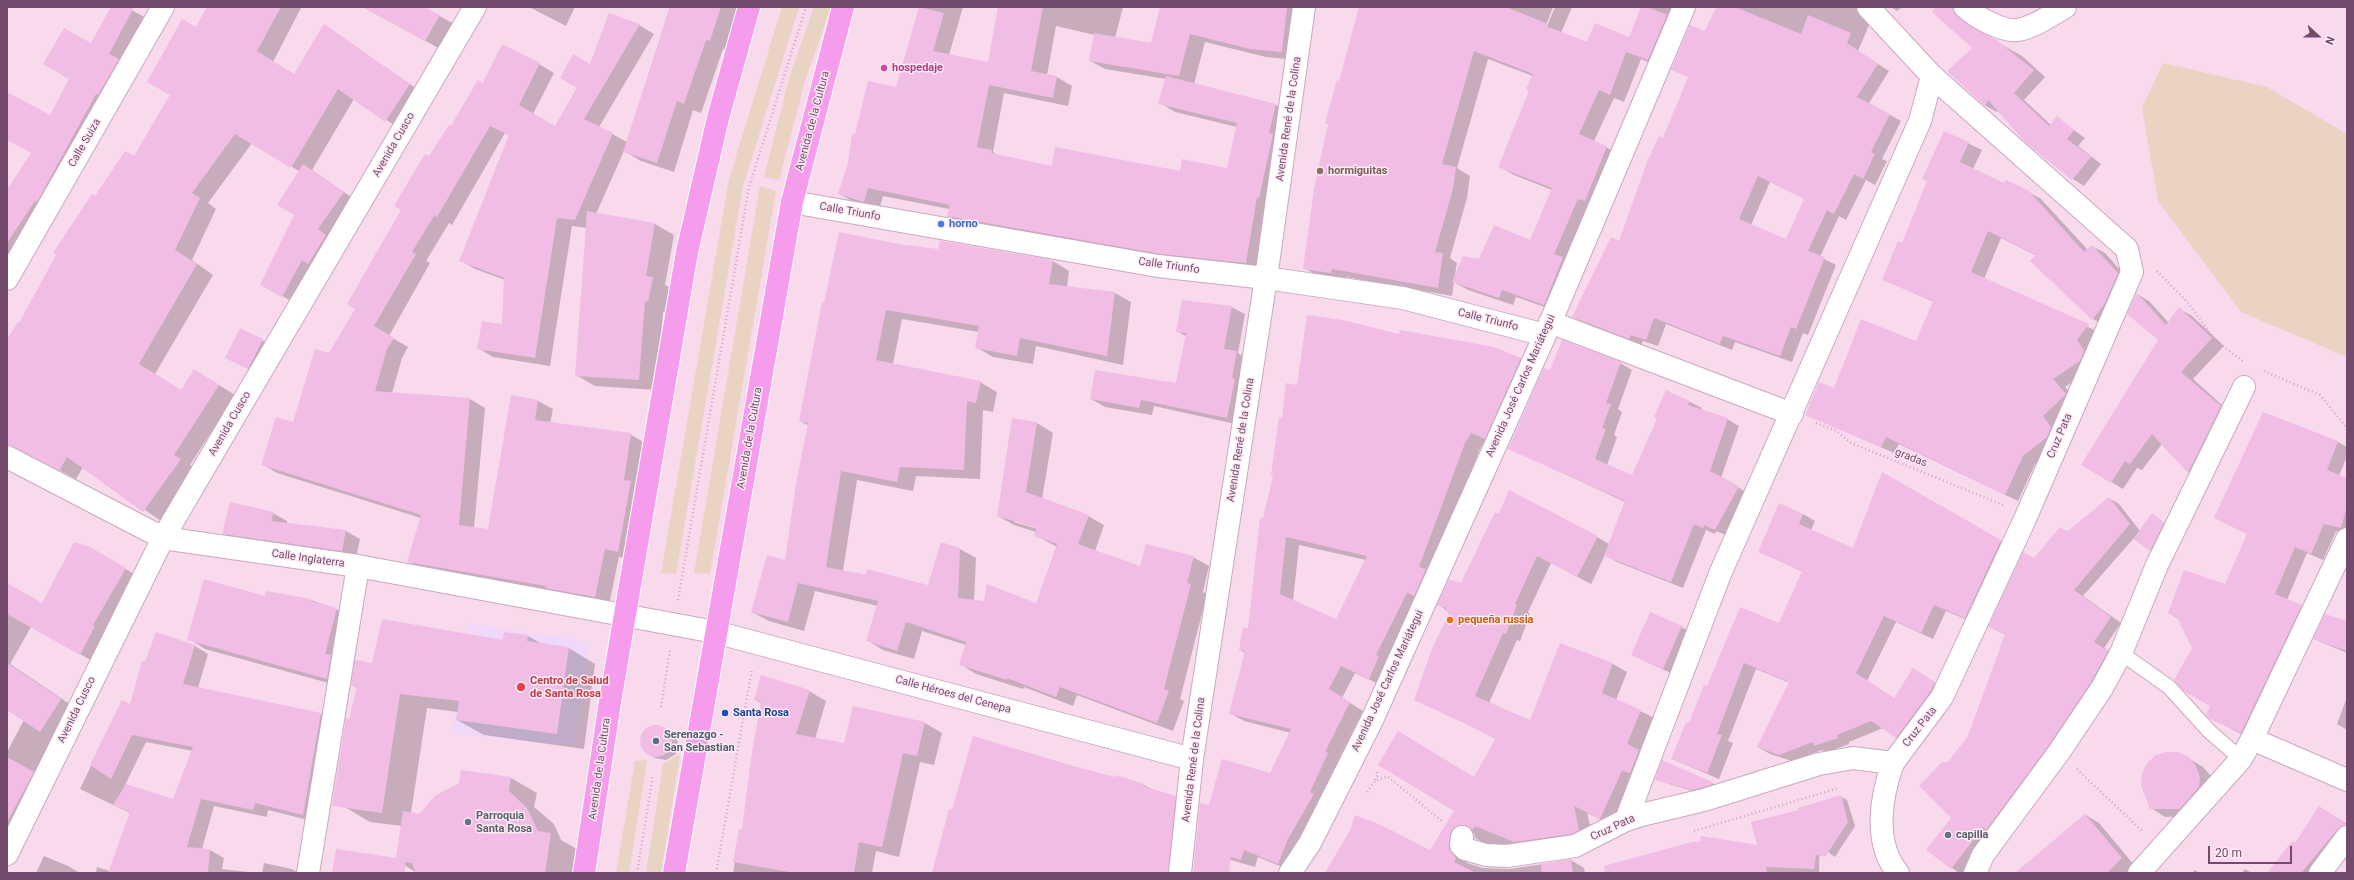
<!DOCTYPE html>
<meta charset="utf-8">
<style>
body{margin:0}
#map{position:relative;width:2354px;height:880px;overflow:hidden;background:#fce5f2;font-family:Roboto,sans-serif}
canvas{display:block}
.frame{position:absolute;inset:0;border:8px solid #744a6c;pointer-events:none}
.north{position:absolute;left:2298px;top:16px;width:40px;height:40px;-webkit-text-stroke:3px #ffebf6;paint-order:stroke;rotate:111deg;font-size:11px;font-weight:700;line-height:16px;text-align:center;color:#744a6c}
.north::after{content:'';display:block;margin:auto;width:14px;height:18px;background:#744a6c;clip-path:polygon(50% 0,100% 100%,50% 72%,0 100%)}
.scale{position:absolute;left:2208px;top:846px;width:84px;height:18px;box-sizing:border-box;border:2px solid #744a6c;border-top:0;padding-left:5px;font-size:12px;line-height:14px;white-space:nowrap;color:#744a6c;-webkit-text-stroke:3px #ffebf6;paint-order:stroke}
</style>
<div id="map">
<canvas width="2354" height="880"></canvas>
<div class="frame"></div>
<div class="north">N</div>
<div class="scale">20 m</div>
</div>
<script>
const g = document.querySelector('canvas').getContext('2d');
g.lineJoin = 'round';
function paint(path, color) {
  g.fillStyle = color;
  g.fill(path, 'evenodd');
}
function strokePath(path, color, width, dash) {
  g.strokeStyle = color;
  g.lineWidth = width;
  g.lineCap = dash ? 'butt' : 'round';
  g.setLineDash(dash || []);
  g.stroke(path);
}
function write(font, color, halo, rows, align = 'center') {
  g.font = font + ' Roboto,sans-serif';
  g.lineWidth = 3;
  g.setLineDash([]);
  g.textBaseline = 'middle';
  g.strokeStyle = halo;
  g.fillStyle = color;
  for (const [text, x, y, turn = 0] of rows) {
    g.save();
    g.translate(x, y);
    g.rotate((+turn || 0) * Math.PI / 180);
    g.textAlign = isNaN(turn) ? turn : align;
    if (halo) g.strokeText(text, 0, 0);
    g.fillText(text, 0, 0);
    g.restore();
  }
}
const residential = new Path2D(`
 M7,7H2347V873H7Z`);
const medical = new Path2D(`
 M466,623L590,642L574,746L452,733Z`);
const green = new Path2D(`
 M782,7H799L743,186L676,574L661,573L729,179Z
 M814,7H831L805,81L779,180L764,177L790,75Z
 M2163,63L2267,87L2347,134V357L2241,312L2158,201L2142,108Z
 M760,186L776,191L710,574L694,573Z
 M680,754L661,873H646L663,764Z
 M647,760L629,873H616L635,761Z`);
const shadow = new Path2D(`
 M112,7H126L148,19L7,282V192L33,153L7,139V93L50,117Z
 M209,7H300L301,8L273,62L295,75L324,26L426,95L402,130L354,99L312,170L357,201L296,304L262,284L295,215L299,171L252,143L208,203L216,209L192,260L213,275L155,374L182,391L211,380L235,395L190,465L197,470L161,521L83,467L76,479L7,442V358L95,197L134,157L171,95L196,28Z
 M363,7H423L456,25L442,50Z
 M529,7H575L566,26Z
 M670,7H741L727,50L723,49L701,113L693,110L674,172L641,161L624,151L596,214L655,224L674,235L665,285L671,288L667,312H663L657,390L595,386L576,375L587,228L572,226L550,366L493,357L478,348L503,325L505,280L475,269L460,260L510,136L505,133L452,225L449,223L426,261L430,263L389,336L408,347L402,358L392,393L470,399L485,408L474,528L489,530L512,396L538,401L553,409L550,424L630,434L645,443L633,560L619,557L609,605L423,570L409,562L421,518L277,473L262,464L294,423L329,354L356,309L402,209L429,158L483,84L539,64L554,73L533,114L555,127L590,65L639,25L654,34L599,127L627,142Z
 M920,7H963L949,55L989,63L999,7H1123L1115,38L1152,44L1161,7H1301L1297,60L1266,57L1205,42L1194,84L1276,105L1291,113L1261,271L963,225L948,216L949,209L883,196L879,210L855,203L840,194L856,136L897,89ZM1056,26L1095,35L1090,61L1105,69L1166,79L1160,103L1175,112L1237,127L1228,170L1181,172L1053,167L999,156L993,152L1004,93L1068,106L1072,86L1057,77L1047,75Z
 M1358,7H1553L1544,30L1545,31L1555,7H1572L1561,33L1588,43L1630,38L1642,7H1689L1662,68L1641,59L1624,102L1614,98L1594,141L1621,155L1559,312L1516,297L1513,305L1468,290L1454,282L1452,296L1346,277L1345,280L1318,276L1304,268L1340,82L1359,8ZM1488,59L1533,76L1530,91L1500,167L1514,175L1552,190L1530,241L1480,260L1455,275L1457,263L1450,258L1467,198L1470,176L1457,168Z
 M1718,7H1870V23L1858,51L1889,71L1869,103L1901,121L1882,159L1887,161L1875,185L1866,180L1846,220L1839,216L1820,257L1836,265L1808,335L1803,333L1792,362L1735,342L1732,350L1666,324L1658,346L1643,341L1641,345L1585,323L1573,317L1620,242ZM1770,182L1805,199L1786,240L1751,225Z
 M1891,7H1902L1897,11Z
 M1938,7H1954L1964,15L1965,19L1974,29L2022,56L2045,77L2024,100L2051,125L2057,118L2085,138L2078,146L2101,164L2084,186L2073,179L2025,141L1998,110L1997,112L1986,106L1949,71L1973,48Z
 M1945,132L1982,150L1973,169L2005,185L2027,191L2041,199L2088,250L2092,246L2105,253L2130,281L2106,326L2093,319L2032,261L2037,256L2001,238L1984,279L2101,333L2093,368L2065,387L2078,402L2060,444L2035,464L2018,501L1899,444L1894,453L1806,414L1834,389L1917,342L1934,302L1884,280L1903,244L1928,181Z
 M941,242L1053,261L1069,271L1067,287L1115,293L1131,302L1123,365L1036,346L1033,364L993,357L976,347L979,332L902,319L893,364L980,382L997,392L993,412L983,410L980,479L916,476L913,491L857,480L843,571L928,586L960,549L976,558L974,601L1037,604L1057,547L1035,535L1036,532L1014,525L998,516L1037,423L1053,433L1042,499L1088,516L1104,525L1095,551L1141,568L1193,557L1209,566L1203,592L1207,594L1180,699L1184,701L1173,731L1077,695L1073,706L1024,687L1023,689L976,674L960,664L966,645L922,631L914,659L883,650L867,640L878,606L815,591L804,631L769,621L752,612L786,561L809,426L800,421L825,304L904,246L939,250ZM1014,520L1042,528L1041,530L1014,522Z
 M2137,294L2149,301L2169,323L2179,309L2191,315L2224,346L2193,379L2232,414L2200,479L2189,472L2162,444L2142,470L2137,468L2123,489L2083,465L2160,340Z
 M1231,307L1245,314L1238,353L1250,360L1240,425L1154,406L1152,415L1105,407L1091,399L1176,384L1187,337L1177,331Z
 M240,329L277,348L262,376L226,358Z
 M1400,335L1520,359L1534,367L1499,446L1485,440L1479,451L1432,574L1383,686L1355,673L1342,698L1363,711L1338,761L1341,762L1292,871L1258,857L1255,867L1210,854L1209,806L1271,774L1291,733L1244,721L1230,713L1245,653L1240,650L1248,629L1264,519L1274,476L1283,419L1298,386ZM1299,545L1366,560L1337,620L1293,601Z
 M1620,363L1632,370L1618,409L1622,412L1614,435L1617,437L1607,465L1633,477L1659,419L1666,391L1690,402L1702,408L1701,410L1727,419L1739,426L1721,478L1750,494L1728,536L1716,531L1715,534L1706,530L1683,588L1617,562L1605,555L1591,584L1551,563L1528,612L1530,614L1520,641L1517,640L1489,703L1531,722L1561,644L1613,664L1627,672L1616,700L1655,718L1614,826L1587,813L1593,837L1585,841L1489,846L1475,838L1474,833H1471L1462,852L1467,863L1483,868L1509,869L1571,860L1584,868L1585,873H1326L1431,851L1497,739L1415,699L1450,613L1439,605L1461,584L1495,513L1597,537L1609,544L1625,502L1509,448L1550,371Z
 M2338,442L2347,447V456L2339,476L2347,479V534L2336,531L2323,560L2307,553L2287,600L2314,613L2253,740L2210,718L2212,705L2193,648L2179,619L2169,613L2226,585L2248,534L2216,518Z
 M1883,473L2013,548L1977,624L1946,611L1933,639L1896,622L1867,681L1895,699L1913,670L1946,690L1909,744L1883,728L1849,742V744L1827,752L1822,750L1792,761L1770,754L1758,747L1790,683L1756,669L1728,741L1733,743L1719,779L1672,759L1707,688L1780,625L1803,572L1760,552L1803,514L1815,521L1811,530L1854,549Z
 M2109,498L2119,504L2140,531L2152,515L2170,527L2157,554L2134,538L2083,596L2121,623L2104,648L2118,657L1993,832L1963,873H1959L1927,850L1952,817L1948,763L1968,737L2006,635L1990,627L2034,560L2060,528L2068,532Z
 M273,513L287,521V524L346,531L360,539L356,558L237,541L223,533Z
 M90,548L141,578L96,663L31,627L10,664L77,709L34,773L49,782L7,854V752L24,720L7,709V584L43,605Z
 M266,597L311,600L336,609L353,618L343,687L205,649L189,639Z
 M2347,622V653L2314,639Z
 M1682,627L1695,635L1677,676L1632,655Z
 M157,633L195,646L208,654L198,688L321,714L335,722L316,822L268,810L267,817L214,806L202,849L210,850L224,858L222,869L257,873H96L97,867L110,871L130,813L80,789L122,701L130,705ZM146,742L193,751L173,800L125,785Z
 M528,636L542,644L569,648L595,664L584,749L484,735L457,720L458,712L427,708L411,813L419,815L511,778L537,793L534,807L554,824L561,840L577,849L574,873H417L396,860L402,826L370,822L343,806L350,720L357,688L352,685L373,664Z
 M809,691L826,701L815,739L845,744L925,723L942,733L934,765L920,762L899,857L876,851L872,873H733L740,830H743L762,704L755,700Z
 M2347,697V730L2337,724Z
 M652,726L664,728L671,732L678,742L676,754L666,760L655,758L648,754L641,744L643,733Z
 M2188,758L2203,767L2210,775L2214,785L2194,816L2165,817L2151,808Z
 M1073,767L1144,785L1153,790L1175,797L1192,807L1175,844L1167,873H933L952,811Z
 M1656,780L1712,783L1718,787L1699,793Z
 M1840,796L1847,800L1855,826L1835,857L1829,853L1820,825L1819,873H1617L1758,846L1809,808Z
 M2319,807L2347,824V840L2320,873H2268L2296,844Z
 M2086,815L2099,823L2135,866L2128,873H2031Z
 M44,856L68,866L80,873H36Z
 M264,863L292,869L299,873H262Z
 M2245,869L2252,873H2242Z
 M2195,870L2199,873H2192Z`);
const building = new Path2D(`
 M111,7H134L109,54L119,59L98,95L96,94L37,202L35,201L7,243V190L31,153L7,140V92L50,115L69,79L43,64L64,28L91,43Z
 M207,7H281L257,51L294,74L324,24L410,84L385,122L338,89L291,168L235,134L192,193L200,198L175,250L197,264L139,364L181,390L194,369L219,385L174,455L181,459L143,512L67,457L60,470L7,445V339L18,322L19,323L56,255L53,253L92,194L95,196L125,151L134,156L170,95L147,82L182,19L196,27Z
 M362,7H425L440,15L425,41Z
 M670,7H721L710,41L706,40L684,104L677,101L657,163L623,152Z
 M919,7L944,13L933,51L988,62L998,7H1043L1031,71L1057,76L1053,98L989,85L977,147L992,150L991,153L1052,166L1055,147L1180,171L1182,159L1227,168L1237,123L1158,104L1166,76L1276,104L1269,133L1273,134L1259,198L1257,197L1246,263L1160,254L947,216L950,205L868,188L864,202L838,194L848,163L852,134H855L868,81L896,87Z
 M1160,7H1287L1282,52L1250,49L1190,34L1179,76L1089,61L1094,33L1151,43Z
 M1359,7H1506L1548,24L1546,26L1587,42L1595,23L1629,37L1641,7H1647L1667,15L1648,60L1626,52L1610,95L1599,90L1579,134L1607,146L1585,201L1578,199L1554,254L1563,257L1544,305L1502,290L1499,298L1452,282L1463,256L1479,259L1494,225L1530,240L1552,188L1498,167L1529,91L1526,89L1533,74L1474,51L1442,164L1456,167L1453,189L1435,252L1443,253L1438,288L1332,269L1331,273L1303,269L1314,189L1328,124L1325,123L1337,80L1339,81Z
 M1716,7H1735L1801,34L1808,15L1851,33L1847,43L1878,64L1857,97L1890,114L1871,152L1875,154L1863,179L1854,174L1834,214L1827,210L1808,251L1825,257L1796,329L1791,327L1780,356L1723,336L1720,344L1654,318L1646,340L1631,335L1629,339L1572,317L1611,237L1619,241L1647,162L1659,136L1663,138L1688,77L1671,70L1690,25L1705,31ZM1758,176L1804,199L1786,239L1739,219Z
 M1936,7H1952L1957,16L1963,21L1995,39L2034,70L2014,93L2049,126L2057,116L2074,130L2067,139L2091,157L2072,180L2025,142L1988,100L1985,106L1947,71L1972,48L1932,12Z
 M609,13L640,24L584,119L613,133L575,220L557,218L535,358L477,349L482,321L502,324L504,278L459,261L509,135L490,126L437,217L434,216L412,252L416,254L374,326L394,338L387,349L375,391L470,398L459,525L488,529L511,395L538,400L535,420L631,433L624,480L631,481L618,552L605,549L595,597L545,588L546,586L407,562L421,515L261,465L276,417L293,422L315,349L329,353L355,309L347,304L401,210L394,206L425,154L429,156L449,125L451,126L478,80L483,83L502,44L540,63L519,105L555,126L577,88L560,78L573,54L590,64Z
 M1944,131L1969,142L1960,162L2004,183L2006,180L2028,190L2084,252L2092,245L2118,273L2105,303L2092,320L2030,261L2036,255L1988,231L1971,272L2089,324L2077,340L2084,350L2080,361L2053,379L2066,394L2043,416L2051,427L2047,437L2023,456L2005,495L1886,437L1881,447L1805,415L1819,382L1834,388L1861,319L1916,341L1933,301L1882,280L1898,241L1902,243L1927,181L1922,179Z
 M303,164L344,192L318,229L326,235L308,264L302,260L282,297L260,285L294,215L277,205Z
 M587,211L655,223L646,276L653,277L648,302L645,301L639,380L575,376Z
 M839,232L904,245L938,249L940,241L1053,260L1049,284L1115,292L1107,356L1020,338L1017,356L975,348L979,326L886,310L876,360L981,381L976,403L967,401L964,470L900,467L897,482L841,471L826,567L866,575L867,569L928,585L941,542L960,548L958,598L984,601L987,584L1036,603L1057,544L1034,536L1037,528L997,516L1012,418L1037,422L1026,492L1089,515L1078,544L1140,566L1146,544L1194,556L1187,583L1191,584L1164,689L1169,691L1157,723L1060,687L1056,697L1007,678V680L959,665L966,642L906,622L897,651L866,641L878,601L798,583L788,622L751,612L767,555L785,560L796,484L808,423L799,421L822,302L824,303Z
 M2137,293L2166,325L2179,307L2212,338L2181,372L2221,406L2188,473L2152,434L2130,464L2125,461L2111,483L2081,465L2158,340L2127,314Z
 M1182,300L1232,306L1224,349L1237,351L1232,378L1235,379L1227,418L1141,400L1139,408L1090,399L1095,370L1176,383L1186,333L1176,332Z
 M1307,315L1343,320L1399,334L1400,330L1494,347L1521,358L1485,439L1471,433L1465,443L1419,567L1426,569L1414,596L1407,593L1376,655L1379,656L1369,679L1341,666L1329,689L1350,702L1325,752L1328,753L1310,792L1314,794L1288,839L1278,864L1244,850L1241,860L1231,857L1229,873H1193L1200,803L1209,805L1222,759L1270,773L1291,729L1229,714L1245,651L1239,650L1243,627L1248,628L1260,518H1263L1273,476L1271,475L1279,417L1282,418L1286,383L1297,385ZM1286,537L1367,556L1336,619L1280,594Z
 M240,328L263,339L248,369L225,358Z
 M1562,340L1621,362L1606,403L1611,404L1602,428L1606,429L1595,459L1632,475L1657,419L1654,417L1666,390L1690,401L1688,405L1728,418L1710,471L1739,486L1715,530L1704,525L1703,528L1694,524L1671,582L1604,556L1625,501L1508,449L1544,368L1550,370Z
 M2263,412L2338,441L2327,470L2347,478V506L2341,528L2324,524L2311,554L2295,547L2275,594L2302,605L2241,733L2210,719L2206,715L2210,706L2184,691L2174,680L2192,648L2177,617L2168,613L2184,570L2225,584L2247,534L2214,518Z
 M1882,472L2001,540L1965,618L1934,605L1921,633L1884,616L1856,673L1894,698L1913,668L1935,682L1931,691L1896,738L1871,721L1837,735L1838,738L1814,746L1813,742L1779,755L1757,747L1789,682L1744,663L1717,734L1722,735L1707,773L1671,759L1686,722L1689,723L1704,685L1707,686L1740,607L1779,623L1802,571L1758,552L1779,503L1803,514L1799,524L1853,548Z
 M1509,490L1598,536L1577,577L1537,556L1515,604L1517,605L1506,634L1503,633L1475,696L1530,720L1560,643L1613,663L1602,693L1641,710L1627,744L1639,750L1630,773L1622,771L1600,819L1574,806L1579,830L1571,834L1514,842L1475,826L1472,830L1464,825L1457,826L1452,830L1449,843V849L1456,858L1454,862L1476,873H1325L1350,830L1355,815L1381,825L1430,850L1454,811L1378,765L1398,731L1474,777L1496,738L1414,700L1432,649L1449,613L1445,611L1446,608L1437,605L1449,579L1461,583L1495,512L1499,514Z
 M2109,497L2130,524L2074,590L2111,617L2094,642L2108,651L2091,682L2049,745L1986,830L1983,827L1951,869L1926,850L1951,818L1919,786L1942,762H1948L1968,736L2005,634L1988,627L2023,552L2034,558L2060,527L2067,532Z
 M230,502L274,512L271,521L346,530L342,551L222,534Z
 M2152,513L2164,523L2150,551L2133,539Z
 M74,542L90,547L126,568L93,625L95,626L80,655L7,614V583L42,603Z
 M204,579L265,596L266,591L311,599V601L337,608L325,654L331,655L327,679L187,640Z
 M1650,612L1682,626L1663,669L1631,655Z
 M2325,614L2347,621V651L2313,639Z
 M382,619L503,640L504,632L528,635L527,641L569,647L557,734L456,720L459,701L400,694L382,813L332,806L346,718L349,719L357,687L351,685L355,660L372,663Z
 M156,632L195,645L183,684L321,713L303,815L255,803L253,810L201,799L187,847L210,849L208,873H108L130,812L113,805L126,784L173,799L193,747L132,735L111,779L90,765L122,700L130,704L142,661L145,662Z
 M7,663L61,699L40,732L7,710Z
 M761,675L810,690L796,734L844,743L853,706L925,722L917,756L903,753L882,847L859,842L854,873H795L733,862L739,829H742L752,752L761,702L754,700Z
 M640 741a16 16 0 1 1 32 0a16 16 0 1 1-32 0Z
 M973,736L1073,766L1115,777L1116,775L1144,784L1143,786L1176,796L1168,873H932L949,809L952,810Z
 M2166,752H2178L2189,757L2196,766L2200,777L2199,787L2180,809H2150L2141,785L2142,774L2147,763L2156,755Z
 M7,757L34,772L7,822Z
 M1662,760L1712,782L1711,785L1692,790L1655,780Z
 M461,770L511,777L509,791L527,808L538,831L551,833L545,873H416L412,863L405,862V873H332L336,849L396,858L403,811L419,814L436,795L459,783Z
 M1841,795L1848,822L1825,857L1816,855L1814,869L1766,867L1767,873H1605L1604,866L1692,842H1700L1701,836L1757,845L1751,822L1799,810L1798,808Z
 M2319,806L2347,825L2337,830L2301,873H2267L2292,841L2295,843Z
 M2085,814L2122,858L2107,873H2015Z
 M1571,859L1573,873H1542L1541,864Z`);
const path = new Path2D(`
 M2157,271L2188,303L2216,341L2244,362
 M2264,371L2320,395L2347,428
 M1816,423L1835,430L1851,443L2003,505
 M678,600L749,187L806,7
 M661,707L670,650
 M2077,769L2143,832
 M1375,780L1378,775L1376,770
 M1367,792L1375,781L1387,776L1443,822
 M1694,831L1839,788
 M637,873L653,775
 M716,873L752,669`);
const lane = new Path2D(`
 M2121,653L2169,687L2209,731L2241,759`);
const street = new Path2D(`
 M1965,7C1976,17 2002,32 2018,30C2034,27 2050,16 2065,7
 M792,202L1158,266L1266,278L1403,298L1545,335
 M7,279L163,7
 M1550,322L1792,414
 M7,457L163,538L358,566L715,632L1192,759
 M2252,739L2347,780
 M1893,763C1881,796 1873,843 1898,873
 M1626,820L1720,574L1920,121L1932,76
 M1462,837L1461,845L1465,849L1486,855L1507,856L1575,846L1626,820L1641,815L1704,800L1819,764L1853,758L1893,763L1942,697L2025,519L2132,272L2127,249L1932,76L1868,7
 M7,854L163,538L475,7
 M308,873L358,566
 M1180,873L1192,759L1266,278L1304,7
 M1290,873L1310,843L1372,720L1545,335L1684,7
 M1975,873L1983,855L2059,752L2102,688L2121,653L2157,565L2244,387
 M2139,873L2241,759L2252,739L2347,539
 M2320,873L2347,837`);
const highway = new Path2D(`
 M584,873L610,702L687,252L718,118L749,7
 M674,873L792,202L843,7`);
const markers = [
 [884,68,4,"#d1479c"],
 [1320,171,4,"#8d6e63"],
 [941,224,4,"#3f7fe0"],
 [1450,620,4,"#e8710a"],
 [521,687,5,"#e0444e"],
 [725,713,4,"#1a4fb4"],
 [656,741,4,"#5c6f8a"],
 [468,822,4,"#6b7280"],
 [1948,835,4,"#6b7280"]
];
const hotelNames = [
 ["hospedaje",892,68]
];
const streetNames = [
 ["Avenida René de la Colina",1289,119,-82],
 ["Avenida de la Cultura",813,121,-75],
 ["Calle Suiza",85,143,-60],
 ["Avenida Cusco",394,145,-60],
 ["Calle Triunfo",850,212,10],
 ["Calle Triunfo",1169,266,8],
 ["Calle Triunfo",1488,320,14],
 ["Avenida José Carlos Mariátegui",1521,386,-66],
 ["Avenida Cusco",230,424,-60],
 ["Cruz Pata",2060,436,-67],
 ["Avenida de la Cultura",750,438,-80],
 ["Avenida René de la Colina",1241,440,-81],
 ["gradas",1911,458,21],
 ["Calle Inglaterra",308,559,8],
 ["Avenida José Carlos Mariátegui",1388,681,-65],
 ["Calle Héroes del Cenepa",953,695,15],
 ["Avenida Cusco",77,710,-64],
 ["Cruz Pata",1920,727,-52],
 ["Avenida René de la Colina",1194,760,-83],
 ["Avenida de la Cultura",600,769,-82],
 ["Cruz Pata",1613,828,-25]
];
const educationNames = [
 ["hormiguitas",1328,171]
];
const shopNames = [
 ["horno",949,224]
];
const foodNames = [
 ["pequeña russia",1458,620]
];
const healthNames = [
 ["Centro de Salud",530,681],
 ["de Santa Rosa",530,694]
];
const transitNames = [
 ["Santa Rosa",733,713]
];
const serviceNames = [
 ["Serenazgo -",664,735],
 ["San Sebastian",664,748]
];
const worshipNames = [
 ["Parroquia",476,816],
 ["Santa Rosa",476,829],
 ["capilla",1956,835]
];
paint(residential, '#f9d9ec');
paint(medical, '#f0d8fa');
paint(green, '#e9d4c3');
paint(shadow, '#0003');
paint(building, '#f1bde5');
strokePath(lane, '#caa8c1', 16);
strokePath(street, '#caa8c1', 24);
strokePath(highway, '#fff', 24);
strokePath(path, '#d6a0ca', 2.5, [1, 3]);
strokePath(lane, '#fff', 14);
strokePath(street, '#fff', 22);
strokePath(highway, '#f59ced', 22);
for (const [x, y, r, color] of markers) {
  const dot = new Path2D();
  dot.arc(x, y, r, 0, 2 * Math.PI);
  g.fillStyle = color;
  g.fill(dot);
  strokePath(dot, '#ffebf6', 1.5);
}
write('bold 11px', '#b23c85', '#ffebf6', hotelNames, 'left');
write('11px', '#744a6c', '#ffebf6', streetNames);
write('bold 11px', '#785e54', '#ffebf6', educationNames, 'left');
write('bold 11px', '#366cbe', '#ffebf6', shopNames, 'left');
write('bold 11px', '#c56008', '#ffebf6', foodNames, 'left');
write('bold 11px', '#be3a42', '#ffebf6', healthNames, 'left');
write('bold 11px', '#164399', '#ffebf6', transitNames, 'left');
write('bold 11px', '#4e5e75', '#ffebf6', serviceNames, 'left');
write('bold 11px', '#5b616d', '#ffebf6', worshipNames, 'left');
</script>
